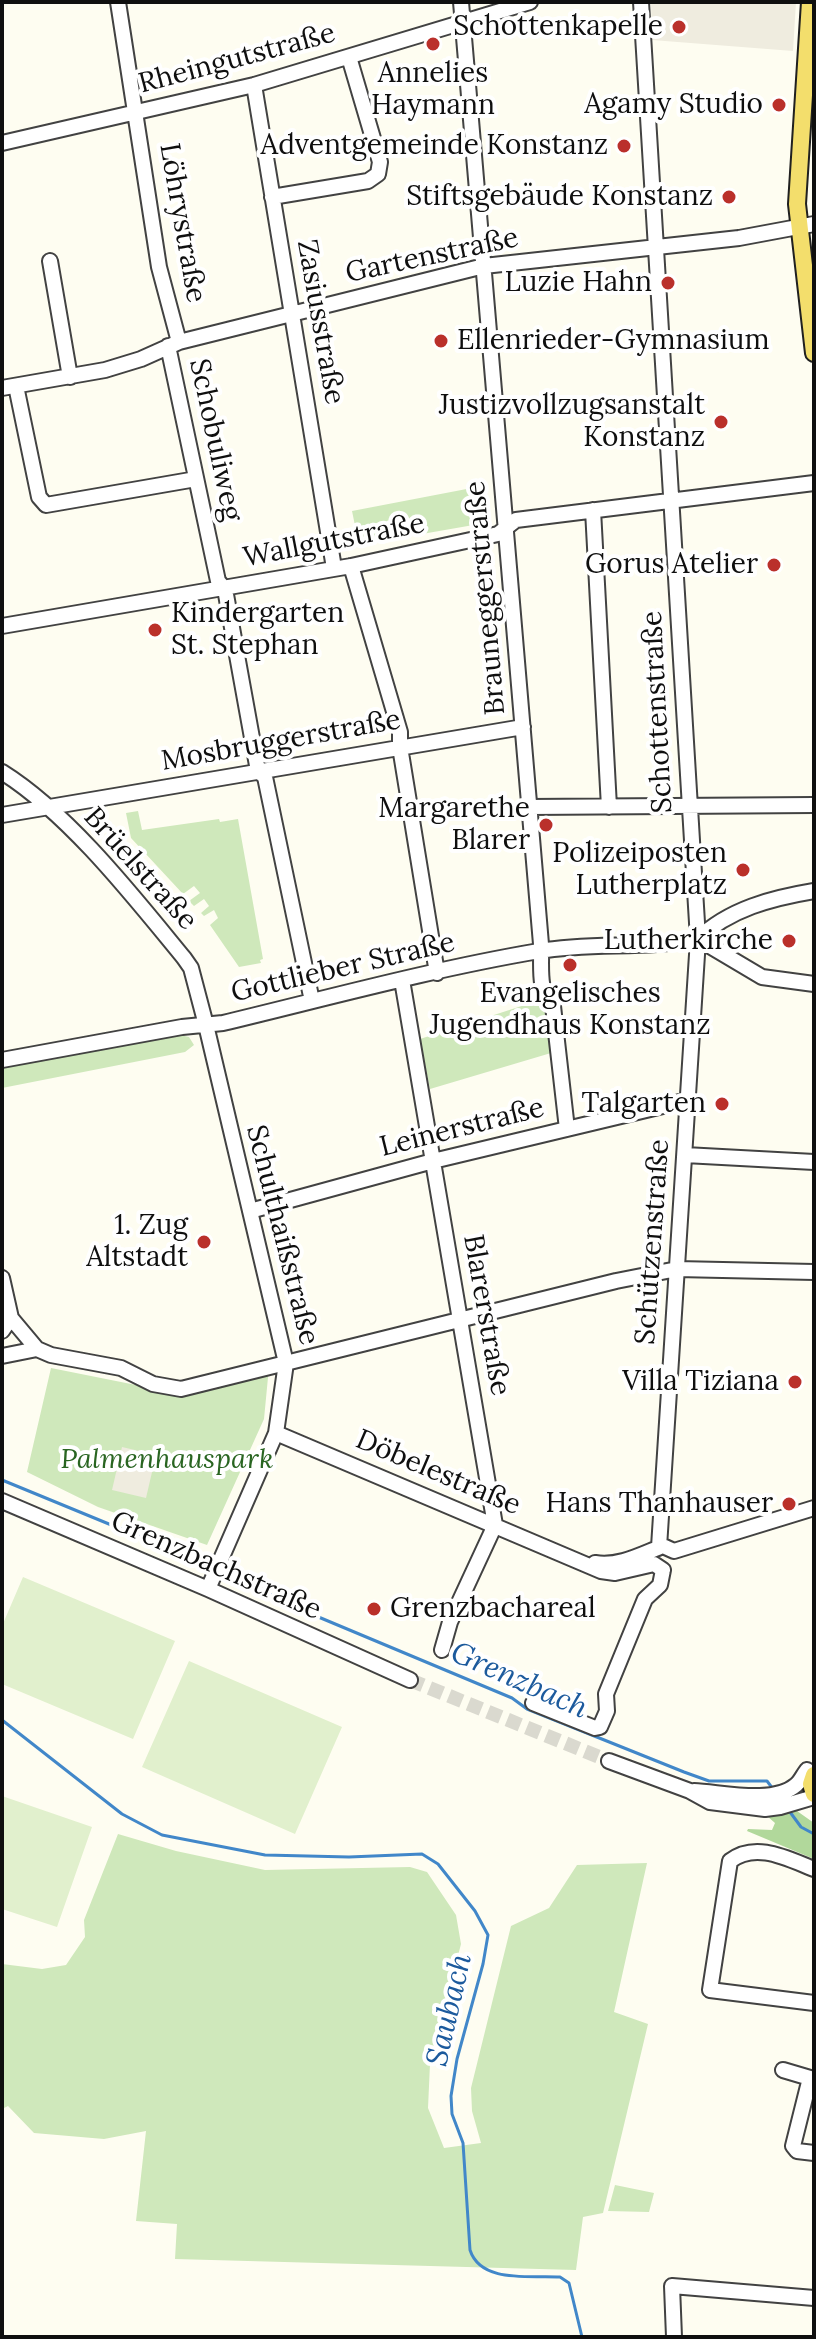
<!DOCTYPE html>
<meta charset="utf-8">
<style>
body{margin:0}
#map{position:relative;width:816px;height:2339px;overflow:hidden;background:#fefdf1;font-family:Lora,serif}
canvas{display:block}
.frame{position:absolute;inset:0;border:4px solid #0f0f0f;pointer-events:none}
</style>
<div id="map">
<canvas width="816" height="2339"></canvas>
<div class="frame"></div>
</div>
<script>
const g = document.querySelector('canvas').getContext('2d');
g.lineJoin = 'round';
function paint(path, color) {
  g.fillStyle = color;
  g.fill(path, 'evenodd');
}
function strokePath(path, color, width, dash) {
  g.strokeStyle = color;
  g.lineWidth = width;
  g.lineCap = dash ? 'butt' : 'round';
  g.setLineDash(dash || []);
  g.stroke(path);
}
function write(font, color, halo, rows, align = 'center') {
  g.font = font + ' Lora,serif';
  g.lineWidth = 8;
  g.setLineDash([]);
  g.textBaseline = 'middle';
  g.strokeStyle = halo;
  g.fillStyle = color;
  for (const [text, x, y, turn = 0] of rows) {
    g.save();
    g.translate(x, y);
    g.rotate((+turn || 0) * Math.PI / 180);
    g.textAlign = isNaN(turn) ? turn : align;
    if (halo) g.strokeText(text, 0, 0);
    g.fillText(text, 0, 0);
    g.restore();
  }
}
const green = new Path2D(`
 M477,487L485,523L359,545L352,511Z
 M138,811L142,830L219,819L220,822L238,819L263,959L260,960L261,963L239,967L210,925L218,918L214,910L204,916L201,913L209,906L204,899L194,906L189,901L200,893L194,886L183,894L131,838L126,813Z
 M537,1001L548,1009L551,1053L430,1089L420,1039Z
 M176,1034L189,1037L194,1045L185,1052L2,1088V1065Z
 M269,1367L264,1419L207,1545L98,1507L27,1472L51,1368L176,1393Z
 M118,1834L176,1851L265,1870L410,1867L427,1872L456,1915L461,1944L430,2064L428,2108L444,2148L481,2143L472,2111L471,2088L511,1926L549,1908L577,1865L647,1863L614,2012L648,2024L603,2213L583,2217L576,2270L175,2259L177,2224L136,2221L146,2131L104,2139L34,2133L8,2106L2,2109V1964L42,1969L66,1965L85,1937L84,1920Z
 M615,2185L654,2193L649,2212L608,2211Z`);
const forest = new Path2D(`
 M797,1811L814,1823V1859L747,1831L748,1829L772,1830L775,1823L767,1816Z`);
const pitch = new Path2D(`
 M23,1577L175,1641L133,1739L2,1684V1626Z
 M189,1661L342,1727L295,1834L142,1767Z
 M2,1796L92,1827L57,1927L2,1909Z`);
const plaza = new Path2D(`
 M651,2H796L793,51L652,40Z
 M122,1447L156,1455L146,1498L112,1490Z`);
const stream = new Path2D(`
 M2,1480L177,1552L181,1561H193
 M253,1584L285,1603L512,1698L527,1709L684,1772L709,1781H767L773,1789
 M2,1720L122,1814L162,1835L265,1855L349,1857L422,1854L438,1864L475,1911L488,1935L483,1964L457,2059L451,2096L452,2114L463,2143L470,2250C481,2284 531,2275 560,2277L569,2283L582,2337
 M790,1812L801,1827L814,1834`);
const minorTunnel = new Path2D(`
 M410,1680L609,1761`);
const minor = new Path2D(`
 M118,2L159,267L179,342
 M461,2L541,944C542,965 537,991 553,1006L567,1129
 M641,2L698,939L659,1547
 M254,85L334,568
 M2,143L254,85L530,2
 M272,197L368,181L378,174L380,162L349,57
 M50,261L70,377
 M168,346L218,581L225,589L258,771L265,777L312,1001
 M16,386L39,497L46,505L196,479
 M2,388L105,370L141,359L179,342L484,266L739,238L814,224
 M593,510L609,807
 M351,566L400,732V747L437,973
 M2,626L351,566L498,534L516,520L814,483
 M2,772C69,814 133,896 184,958L191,968L206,1025L286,1363L276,1433L208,1589
 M529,807L814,805
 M2,815L523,727
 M698,939C729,909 772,898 814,891
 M698,939L762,977L814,984
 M402,980L495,1525L450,1622L442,1650
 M2,1060L182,1027L223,1023C327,998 433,969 539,951C592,942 645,949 698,939
 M685,1155L814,1162
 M250,1211L433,1161L688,1100
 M2,1278L11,1318L37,1349
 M2,1331L11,1318
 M2,1356L37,1349L51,1355L121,1368L153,1384L181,1389L616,1281L677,1269L814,1272
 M276,1433L601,1571L615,1573L654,1564L663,1570
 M2,1501L208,1589L410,1680
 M595,1563C619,1567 642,1554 663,1546L674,1551L814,1508
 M533,1703L595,1728L600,1727L607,1711L606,1694L645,1599L660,1585L663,1570
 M609,1761L690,1791L710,1802L765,1809L780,1807L814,1797
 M694,1791C721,1792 773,1805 796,1785C801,1781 803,1775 807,1770
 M814,1869C788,1859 756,1841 730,1861L710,1990L814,2003
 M783,2070L810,2078
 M814,2079L810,2078L793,2146L797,2151L814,2153
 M674,2337L672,2286L814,2298`);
const major = new Path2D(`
 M810,2L797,204L814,353
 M814,1775L811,1784L814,1794`);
const markers = [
 [679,27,8,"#ba302b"],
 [433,44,8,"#ba302b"],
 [779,105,8,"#ba302b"],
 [624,146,8,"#ba302b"],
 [729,197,8,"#ba302b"],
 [668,283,8,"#ba302b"],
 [441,341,8,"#ba302b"],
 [721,422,8,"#ba302b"],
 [774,565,8,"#ba302b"],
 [155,630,8,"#ba302b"],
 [546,825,8,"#ba302b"],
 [743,870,8,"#ba302b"],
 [789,941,8,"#ba302b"],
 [570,965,8,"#ba302b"],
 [722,1104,8,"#ba302b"],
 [204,1242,8,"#ba302b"],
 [795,1382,8,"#ba302b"],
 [789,1504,8,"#ba302b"],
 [374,1609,8,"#ba302b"]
];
const poiNames = [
 ["Schottenkapelle",663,27],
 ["Annelies",433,74,"center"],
 ["Haymann",433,106,"center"],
 ["Agamy Studio",763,105],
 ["Adventgemeinde Konstanz",608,146],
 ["Stiftsgebäude Konstanz",713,197],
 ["Luzie Hahn",652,283],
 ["Ellenrieder-Gymnasium",457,341,"left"],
 ["Justizvollzugsanstalt",705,406],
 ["Konstanz",705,438],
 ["Gorus Atelier",758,565],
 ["Kindergarten",171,614,"left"],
 ["St. Stephan",171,646,"left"],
 ["Margarethe",530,809],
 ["Blarer",530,841],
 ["Polizeiposten",727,854],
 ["Lutherplatz",727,886],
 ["Lutherkirche",773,941],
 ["Evangelisches",570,994,"center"],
 ["Jugendhaus Konstanz",570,1026,"center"],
 ["Talgarten",706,1104],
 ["1. Zug",188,1226],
 ["Altstadt",188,1258],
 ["Villa Tiziana",779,1382],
 ["Hans Thanhauser",773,1504],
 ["Grenzbachareal",390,1609,"left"]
];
const streetNames = [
 ["Rheingutstraße",237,59,-15],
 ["Löhrystraße",182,223,80],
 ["Gartenstraße",432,256,-12],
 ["Zasiusstraße",320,322,80],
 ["Schobuliweg",215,440,78],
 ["Wallgutstraße",334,541,-11],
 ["Brauneggerstraße",486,598,-95],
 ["Schottenstraße",658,712,-93],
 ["Mosbruggerstraße",281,741,-10],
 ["Brüelstraße",140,869,48],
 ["Gottlieber Straße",343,968,-13],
 ["Leinerstraße",462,1128,-14],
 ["Schulthaißstraße",282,1235,76],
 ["Schützenstraße",653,1242,-86],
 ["Blarerstraße",486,1315,80],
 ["Döbelestraße",438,1473,23],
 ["Grenzbachstraße",216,1566,24]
];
const parkNames = [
 ["Palmenhauspark",167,1460]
];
const waterNames = [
 ["Grenzbach",519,1681,24],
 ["Saubach",450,2010,-77]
];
paint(green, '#cfe8bb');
paint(forest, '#b1d89b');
paint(pitch, '#e1f0cd');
paint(plaza, '#efecdf');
strokePath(stream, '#4187c9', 3);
strokePath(minorTunnel, '#dad9cf', 14, [14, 7]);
strokePath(minor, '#424242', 18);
strokePath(major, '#202020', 20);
strokePath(minor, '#fff', 14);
strokePath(major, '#f3de6c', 16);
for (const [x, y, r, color] of markers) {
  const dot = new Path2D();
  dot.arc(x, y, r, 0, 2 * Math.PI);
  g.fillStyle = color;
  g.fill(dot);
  strokePath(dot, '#fff', 3);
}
write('28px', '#0f0f0f', '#fff', poiNames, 'right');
write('28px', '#0f0f0f', '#fff', streetNames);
write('italic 28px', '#296521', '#fff', parkNames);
write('italic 30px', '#1c5a9d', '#fff', waterNames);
</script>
